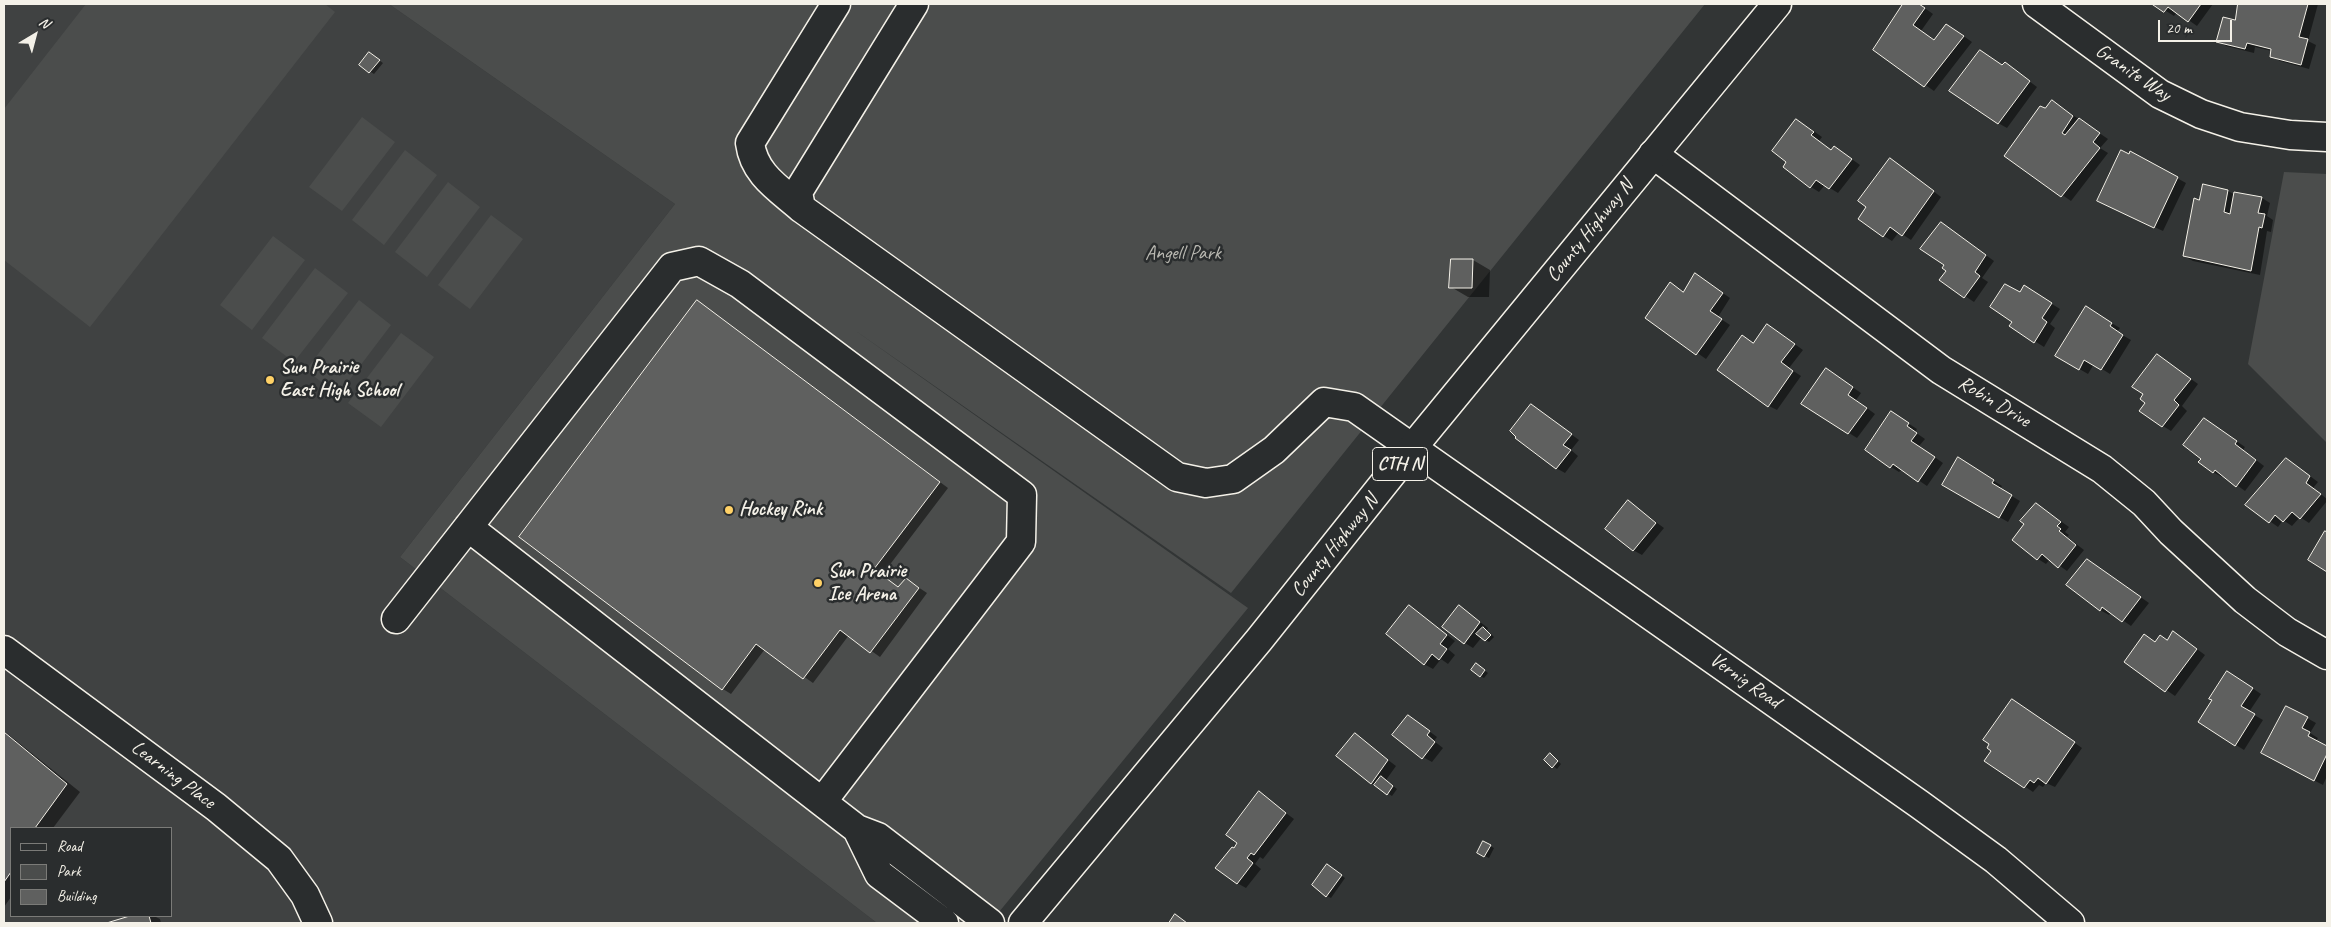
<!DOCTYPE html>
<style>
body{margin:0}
#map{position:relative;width:2331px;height:927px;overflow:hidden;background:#323535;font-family:Caveat,sans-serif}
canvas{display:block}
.frame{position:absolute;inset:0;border:5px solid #f4f1e8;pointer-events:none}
.legend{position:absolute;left:10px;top:827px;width:162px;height:90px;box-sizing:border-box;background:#2a2d2e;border:1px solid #7b7b78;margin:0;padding:6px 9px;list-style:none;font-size:15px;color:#f4f1e8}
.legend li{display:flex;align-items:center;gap:10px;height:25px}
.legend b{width:25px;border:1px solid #7b7b78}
.north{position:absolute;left:10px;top:10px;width:50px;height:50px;-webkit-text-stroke:4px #2a2d2e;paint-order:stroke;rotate:37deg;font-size:14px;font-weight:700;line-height:20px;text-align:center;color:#f4f1e8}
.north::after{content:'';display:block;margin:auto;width:18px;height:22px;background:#f4f1e8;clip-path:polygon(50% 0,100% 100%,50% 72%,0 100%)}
.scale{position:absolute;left:2158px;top:20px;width:74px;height:22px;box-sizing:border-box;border:2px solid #f4f1e8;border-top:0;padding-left:6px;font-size:15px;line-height:18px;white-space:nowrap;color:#f4f1e8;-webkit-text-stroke:4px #2a2d2e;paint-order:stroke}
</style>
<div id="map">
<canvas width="2331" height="927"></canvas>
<div class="frame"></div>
<ul class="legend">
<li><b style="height:6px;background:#2a2d2e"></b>Road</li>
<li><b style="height:14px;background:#4b4d4c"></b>Park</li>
<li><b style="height:14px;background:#5f605f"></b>Building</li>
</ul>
<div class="north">N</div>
<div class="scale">20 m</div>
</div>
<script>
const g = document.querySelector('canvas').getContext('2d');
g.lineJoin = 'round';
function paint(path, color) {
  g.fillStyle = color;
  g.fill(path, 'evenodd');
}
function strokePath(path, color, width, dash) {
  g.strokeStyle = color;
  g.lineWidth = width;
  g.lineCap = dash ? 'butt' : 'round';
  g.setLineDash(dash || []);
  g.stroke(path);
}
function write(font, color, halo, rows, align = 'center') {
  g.font = font + ' Caveat,sans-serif';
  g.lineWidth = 5;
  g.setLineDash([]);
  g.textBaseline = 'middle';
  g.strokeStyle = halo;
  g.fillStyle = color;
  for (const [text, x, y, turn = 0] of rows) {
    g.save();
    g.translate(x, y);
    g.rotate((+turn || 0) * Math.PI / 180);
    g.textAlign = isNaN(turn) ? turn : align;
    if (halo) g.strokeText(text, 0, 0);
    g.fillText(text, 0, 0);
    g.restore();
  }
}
const built = new Path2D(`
 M4,4H389L675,204L400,557L877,923H4ZM11,828H171V916H11Z`);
const green = new Path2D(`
 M86,4H325L335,12L90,327L4,260V109Z
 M389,4H1705L1231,593L853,329L1248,608L990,923H877L400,557L675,204Z
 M362,117L395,142L342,211L309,187Z
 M405,150L437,175L384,245L352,220Z
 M2284,172L2327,174V443L2248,364Z
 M448,182L480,207L427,277L395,252Z
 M491,215L523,239L470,309L438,285Z
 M273,236L305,260L252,330L220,305Z
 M315,268L348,293L294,362L262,338Z
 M359,300L391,325L338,395L306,370Z
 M401,333L434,357L381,427L348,403Z`);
const shadow = new Path2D(`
 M1905,4H1919L1933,14L1921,31L1935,41L1955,30L1972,42L1934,91L1875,49Z
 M2155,4H2213L2197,26L2177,12L2174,16Z
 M2240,4H2318L2308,41L2316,45L2309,69L2280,61L2271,56L2272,51L2255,47L2254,53L2226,46L2218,41L2236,21Z
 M373,56L383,63L374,74L360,65Z
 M2005,63L2037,87L2007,128L1998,123L2003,66Z
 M2052,101L2108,139L2100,148L2108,153L2071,201L2006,156Z
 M1805,125L1822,137L1819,141L1832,151L1835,147L1860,165L1838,193L1825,185L1819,192L1811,187L1788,162Z
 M2131,153L2186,183L2163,231L2107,205Z
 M1899,165L1941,197L1911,240L1899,232L1892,241L1884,236Z
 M2204,186L2228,191L2235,195L2262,198L2270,203L2267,216L2273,220L2271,232L2267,231L2260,275L2193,261L2184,256Z
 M1950,229L1994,261L1982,278L1988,282L1974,302L1941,280L1948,271Z
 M1473,260L1490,270L1489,297H1468L1451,287Z
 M1704,280L1730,298L1718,317L1730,325L1706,359L1647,318L1670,284L1684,292Z
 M2033,292L2060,309L2050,324L2055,328L2044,347L2011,326Z
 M697,301L948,488L882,575L899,588L906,579L927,593L880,657L849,635L813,683L765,649L731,694L723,689Z
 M2086,308L2120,328L2117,332L2131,340L2110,374L2094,364L2088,374L2057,356Z
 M1775,330L1803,350L1789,368L1801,376L1777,410L1769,406L1743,336L1754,344Z
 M2166,361L2198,384L2182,406L2187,411L2171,431L2163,426L2147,403Z
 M1835,375L1861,393L1856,400L1875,414L1857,438L1803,404Z
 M1532,406L1579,440L1571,450L1578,456L1565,473L1556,468Z
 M1900,418L1917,429L1915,432L1925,439L1919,446L1943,463L1927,486L1902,469L1899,472L1891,467Z
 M2205,419L2245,447L2243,450L2264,466L2245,491L2223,475L2222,477L2213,472L2203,458Z
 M2287,459L2318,482L2313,488L2327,499V501L2309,523L2300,517L2292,526L2283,520L2278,527L2247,505Z
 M1967,464L2002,486L2000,489L2020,501L2008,522L1943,485Z
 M1629,502L1664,528L1642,555L1633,550Z
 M2036,504L2069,527L2065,532L2069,535L2067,537L2084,550L2067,571L2050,559L2046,564L2038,559L2025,524Z
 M2088,560L2149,603L2131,626L2111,612L2109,615L2100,610Z
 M1410,606L1455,641L1448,649L1455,655L1448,664L1441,659L1433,669L1424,664Z
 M1467,612L1488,628L1487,630L1494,637L1489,642L1482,637L1473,648L1465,643Z
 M2174,632L2205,655L2175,696L2126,662L2144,635L2156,643L2168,640Z
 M1480,667L1488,673L1484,678L1480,676Z
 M2236,677L2261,694L2249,712L2263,720L2244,750L2236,745Z
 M2021,705L2082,748L2055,787L2046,783L2043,787L2039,785L2033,792L1986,760Z
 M2307,718L2316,723L2310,733L2318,738L2316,741L2327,747V776L2323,785L2271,758Z
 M1417,722L1437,737L1434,741L1443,748L1432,762L1423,757Z
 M4,731L80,792L53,828H11V897L4,907Z
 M1355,735L1396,766L1386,780L1397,789L1392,796L1371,783Z
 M1554,757L1561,764L1557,769L1546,760Z
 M1259,793L1294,819L1263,859L1260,857L1255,864L1261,869L1246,888L1237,883L1234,849Z
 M1484,843L1494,848L1489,858L1479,853Z
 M1331,868L1345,878L1331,898L1327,896Z
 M134,916H154L160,919L161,923H111Z`);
const building = new Path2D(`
 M1903,4H1919L1925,8L1913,25L1934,40L1946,24L1964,36L1924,87L1873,50Z
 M2152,4H2201L2188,22L2168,7L2164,12Z
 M2238,4H2308L2299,37L2308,39L2301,65L2270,57L2271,49L2247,43L2245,49L2216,42L2223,17L2235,20Z
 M1980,50L2002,65L2005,62L2030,81L1998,124L1949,91Z
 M369,52L380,60L369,73L359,65Z
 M2052,100L2073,116L2062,133L2065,135L2079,118L2100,133L2093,142L2100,148L2061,197L2004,156L2040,106L2045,108Z
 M1796,119L1814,132L1811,135L1831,150L1834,146L1852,159L1829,189L1816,180L1810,188L1783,167L1786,162L1772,151Z
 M2121,150L2129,154L2130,151L2178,177L2154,228L2097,201Z
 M1890,158L1934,191L1902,236L1890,227L1883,237L1858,219L1866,207L1858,201Z
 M2203,184L2228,190L2224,212L2230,214L2234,192L2262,197L2258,213L2265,214L2262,228L2259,227L2251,271L2183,256L2194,198L2199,200Z
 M1941,222L1986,255L1975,272L1980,276L1964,298L1939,280L1946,271L1942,268L1944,265L1920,249Z
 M1451,259H1473L1472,288H1449Z
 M1695,273L1723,293L1710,311L1722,319L1696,355L1645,318L1670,282L1683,292Z
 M2005,284L2020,292L2024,285L2052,303L2042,318L2047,322L2034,343L2009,326L2012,322L1990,307Z
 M697,300L940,482L874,569L898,587L906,578L919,588L870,653L840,630L803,679L756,644L722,690L519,537Z
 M2086,306L2112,323L2110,326L2123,335L2101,370L2084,360L2079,370L2055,356Z
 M1767,324L1795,344L1781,362L1793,371L1768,407L1717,370L1742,335L1753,343Z
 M2157,354L2191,379L2174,400L2179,405L2162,427L2139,411L2145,403L2140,399L2143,394L2132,387Z
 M1826,368L1853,387L1848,395L1867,408L1848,434L1801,404Z
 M1531,404L1572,434L1563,445L1571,450L1556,469L1515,438L1516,437L1510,431Z
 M1891,411L1909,423L1907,426L1917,433L1911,441L1935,457L1918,482L1893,464L1890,468L1865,450Z
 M2204,418L2237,441L2235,444L2256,460L2236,487L2215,470L2213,473L2198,462L2201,459L2183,445Z
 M1958,457L1994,480L1992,483L2012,495L1999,518L1942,485Z
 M2286,458L2310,476L2306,483L2321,494L2300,519L2292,512L2283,522L2275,515L2269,523L2245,505Z
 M1628,500L1656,523L1633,551L1605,529Z
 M2036,503L2061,522L2057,526L2061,529L2059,531L2076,545L2058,568L2042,554L2037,560L2012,540L2024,524L2020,521Z
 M2325,531L2327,532V572L2308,560Z
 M2087,559L2141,597L2122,622L2102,607L2100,611L2066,585Z
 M1409,605L1447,635L1440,644L1447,649L1439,660L1432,654L1424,665L1386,634Z
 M1459,605L1480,622L1464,644L1442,627Z
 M1483,627L1491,635L1485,641L1476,634Z
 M2173,631L2197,649L2165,692L2124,662L2144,634L2155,642L2160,635L2167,640Z
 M1476,663L1485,670L1480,677L1471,670Z
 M2227,671L2253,688L2241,706L2255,714L2235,746L2198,722L2212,700L2209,699Z
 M2012,699L2075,742L2046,784L2038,778L2034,783L2030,780L2024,788L1984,761L1991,751L1987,748L1989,744L1983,740Z
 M2286,706L2308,717L2302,728L2310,732L2308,736L2327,746V754L2314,781L2261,753Z
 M1408,715L1430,731L1427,735L1435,742L1422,759L1392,735Z
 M4,732L67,784L35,828H11V872L4,882Z
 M1355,733L1388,760L1371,784L1336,756Z
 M1550,753L1558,761L1552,768L1544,760Z
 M1381,776L1393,786L1387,795L1374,785Z
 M1259,791L1286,813L1254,855L1251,853L1247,858L1253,863L1237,884L1215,868L1232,847L1234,848L1237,843L1226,835Z
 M1483,841L1491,845L1484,857L1477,853Z
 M1327,864L1342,875L1326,897L1312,885Z
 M1175,914L1187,923H1169Z
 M130,916H149L151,923H107Z`);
const minor = new Path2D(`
 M914,4L798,192L801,208L1177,477L1206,483L1233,479L1274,450L1324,402L1354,407L1919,804L1996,860L2070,923
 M2037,4L2160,94L2201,114L2240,127L2290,135L2327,137
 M1653,154L1941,370L2102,469L2144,503L2171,532L2245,600L2287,632L2327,655
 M801,208C778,188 754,174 750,143L836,4
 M468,527L822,802L857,829L878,837L990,923
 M396,619L672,267L699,261L740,284L1022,495L1021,542L822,802
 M4,650L216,807L279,859L305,895L318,923
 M857,829L879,874L944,923`);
const major = new Path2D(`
 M1023,923L1259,640L1413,447L1777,4`);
const markers = [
 [270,380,5,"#ffd166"],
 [729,510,5,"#ffd166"],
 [818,583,5,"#ffd166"]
];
const shields = [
 [1400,464,55]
];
const shieldNames = [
 ["CTH N",1400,464]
];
const streetNames = [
 ["Granite Way",2133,73,34],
 ["County Highway N",1590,231,-51],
 ["Robin Drive",1994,402,31],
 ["County Highway N",1335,546,-51],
 ["Vernig Road",1745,681,35],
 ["Learning Place",173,775,37]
];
const parkNames = [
 ["Angell Park",1183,254]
];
const poiNames = [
 ["Sun Prairie",280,368],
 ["East High School",280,391],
 ["Hockey Rink",739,510],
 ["Sun Prairie",828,572],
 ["Ice Arena",828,595]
];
paint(built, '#404242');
paint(green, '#4b4d4c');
paint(shadow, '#0007');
paint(building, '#5f605f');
strokePath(building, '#f4f1e8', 1);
strokePath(minor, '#f4f1e8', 31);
strokePath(major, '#f4f1e8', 31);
strokePath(minor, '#2a2d2e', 28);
strokePath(major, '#2a2d2e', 28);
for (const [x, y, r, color] of markers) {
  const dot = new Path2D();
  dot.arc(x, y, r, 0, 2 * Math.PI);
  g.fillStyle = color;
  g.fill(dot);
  strokePath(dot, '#2a2d2e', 2);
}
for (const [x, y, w] of shields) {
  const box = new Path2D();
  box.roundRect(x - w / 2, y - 16.5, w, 33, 4);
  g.fillStyle = '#2a2d2e';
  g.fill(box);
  strokePath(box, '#f4f1e8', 1);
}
write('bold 19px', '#f4f1e8', null, shieldNames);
write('20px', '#f4f1e8', '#2a2d2e', streetNames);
write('20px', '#b9b8b1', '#2a2d2e', parkNames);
write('bold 20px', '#f4f1e8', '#2a2d2e', poiNames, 'left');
</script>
